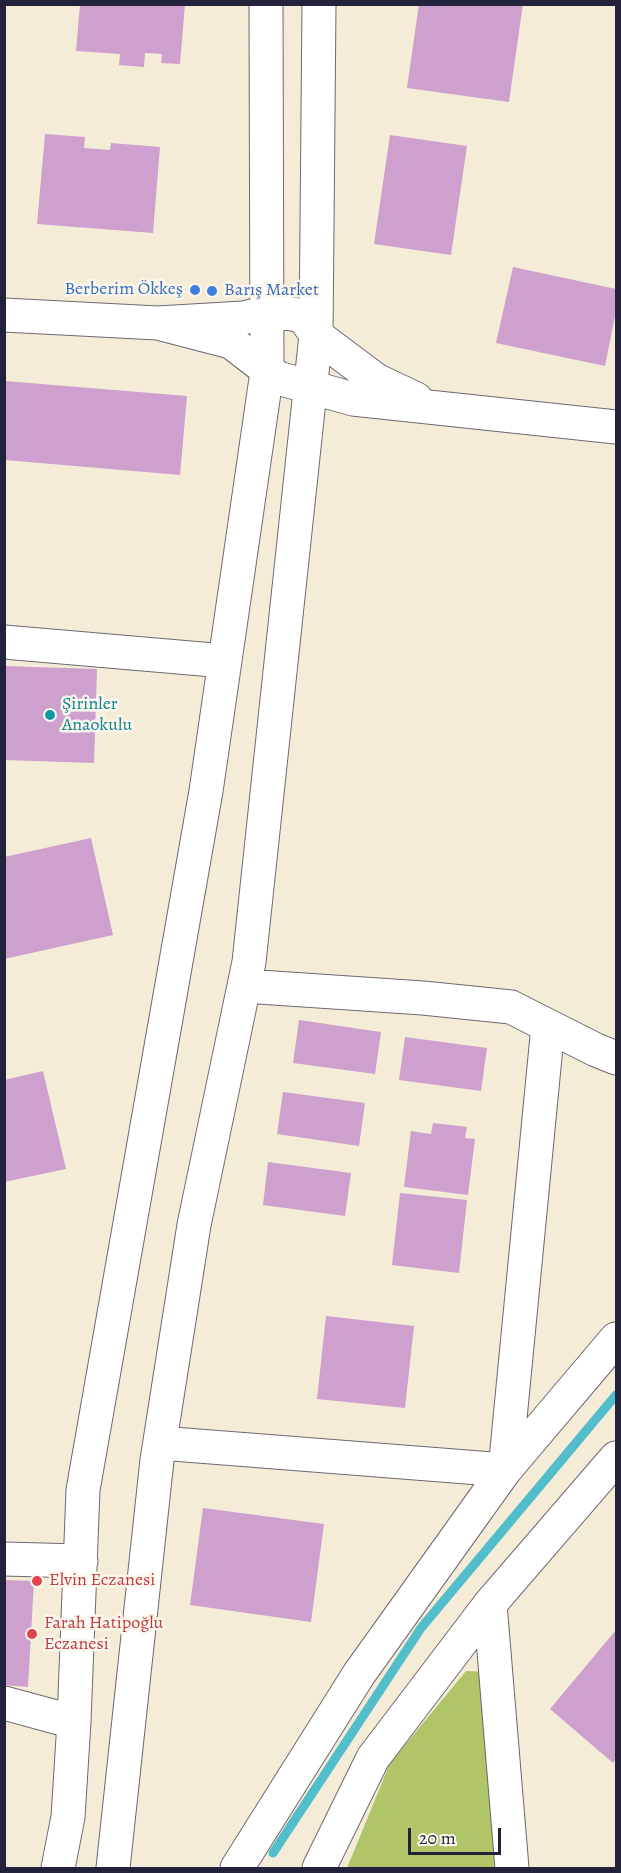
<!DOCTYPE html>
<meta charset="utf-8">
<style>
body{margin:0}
#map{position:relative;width:621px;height:1873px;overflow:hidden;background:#f5ecd7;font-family:Alegreya,serif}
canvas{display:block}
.frame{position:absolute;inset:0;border:6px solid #22223b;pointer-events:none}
.scale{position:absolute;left:408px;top:1828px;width:93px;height:27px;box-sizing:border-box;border:3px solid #22223b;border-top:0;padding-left:8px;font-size:18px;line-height:21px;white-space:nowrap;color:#22223b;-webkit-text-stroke:4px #fbf7ec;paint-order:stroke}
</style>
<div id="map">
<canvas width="621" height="1873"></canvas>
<div class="frame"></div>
<div class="scale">20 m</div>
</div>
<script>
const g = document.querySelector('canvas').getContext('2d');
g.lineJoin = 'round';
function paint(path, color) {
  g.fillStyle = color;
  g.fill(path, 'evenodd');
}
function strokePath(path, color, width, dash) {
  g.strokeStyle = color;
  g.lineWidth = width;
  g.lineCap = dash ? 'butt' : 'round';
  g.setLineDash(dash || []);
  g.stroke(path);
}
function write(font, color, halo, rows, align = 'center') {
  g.font = font + ' Alegreya,serif';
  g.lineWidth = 5;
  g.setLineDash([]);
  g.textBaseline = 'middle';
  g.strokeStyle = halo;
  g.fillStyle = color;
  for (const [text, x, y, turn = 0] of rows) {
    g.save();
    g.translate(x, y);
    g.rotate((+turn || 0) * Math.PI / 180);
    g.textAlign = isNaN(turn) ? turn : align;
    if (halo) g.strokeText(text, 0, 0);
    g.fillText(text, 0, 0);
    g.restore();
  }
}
const green = new Path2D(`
 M466,1671L488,1672L495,1868H347L390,1763Z`);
const stream = new Path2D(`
 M273,1853L421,1628L616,1395`);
const building = new Path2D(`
 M80,4H185L180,64L161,63L162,54L145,53L144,67L119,65L120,54L76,51Z
 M419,4H523L509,102L407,88Z
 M45,134L85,137L84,148L110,150L111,143L160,147L153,233L37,224Z
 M390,135L467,146L451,255L374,244Z
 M513,267L616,289V311L605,366L496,343Z
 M5,381L187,396L180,475L5,460Z
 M4,666L97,669L94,763L4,760Z
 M91,838L113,935L4,959V857Z
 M299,1020L381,1032L375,1074L293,1063Z
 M405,1037L487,1048L481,1091L399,1080Z
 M43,1071L66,1169L4,1182V1080Z
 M283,1092L365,1103L359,1146L277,1134Z
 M433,1123L467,1127L465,1138L475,1139L468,1195L404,1187L411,1131L431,1134Z
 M268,1162L351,1173L345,1216L263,1205Z
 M400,1193L467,1200L459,1273L392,1265Z
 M326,1316L414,1326L405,1408L317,1399Z
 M203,1508L324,1524L311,1622L190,1605Z
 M4,1580L34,1581L28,1687L4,1685Z
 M616,1630V1759L613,1763L550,1709Z`);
const minor = new Path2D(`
 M4,315L158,323L243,318L269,312L293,314L304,317L316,335L376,380L416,399
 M158,323L231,342L278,378L353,399L616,427
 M4,642L225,661
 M244,986L423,998L511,1007L596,1050L616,1058
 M160,1443L505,1470L548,1026
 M4,1559L81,1561
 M490,1604L512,1868
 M4,1703L74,1722
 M58,1868L68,1817L74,1722L83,1490L206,791L267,372L266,4
 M113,1868L157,1460L194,1225L249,962L316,335L319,4
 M237,1868L359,1674L505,1470L616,1339
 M319,1868L373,1758L490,1604L616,1458`);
const markers = [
 [195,290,6,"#3f7fe0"],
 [212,291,6,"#3f7fe0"],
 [50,715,6,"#0f9aa8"],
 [37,1581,6,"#e0444e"],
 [32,1634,6,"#e0444e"]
];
const shopNames = [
 ["Berberim Ökkeş",183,290],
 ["Barış Market",224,291,"left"]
];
const cultureNames = [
 ["Şirinler",62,705],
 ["Anaokulu",62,726]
];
const healthNames = [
 ["Elvin Eczanesi",49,1581],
 ["Farah Hatipoğlu",44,1624],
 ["Eczanesi",44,1645]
];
paint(green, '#b0c468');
strokePath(stream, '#52becb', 9);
paint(building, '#cda0ce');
strokePath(minor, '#6c6972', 35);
strokePath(minor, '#fff', 33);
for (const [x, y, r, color] of markers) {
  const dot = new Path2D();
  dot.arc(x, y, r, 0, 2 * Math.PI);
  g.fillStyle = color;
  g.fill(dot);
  strokePath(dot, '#fbf7ec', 2);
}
write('18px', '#366cbe', '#fbf7ec', shopNames, 'right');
write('18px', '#0d838f', '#fbf7ec', cultureNames, 'left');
write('18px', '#be3a42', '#fbf7ec', healthNames, 'left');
</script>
